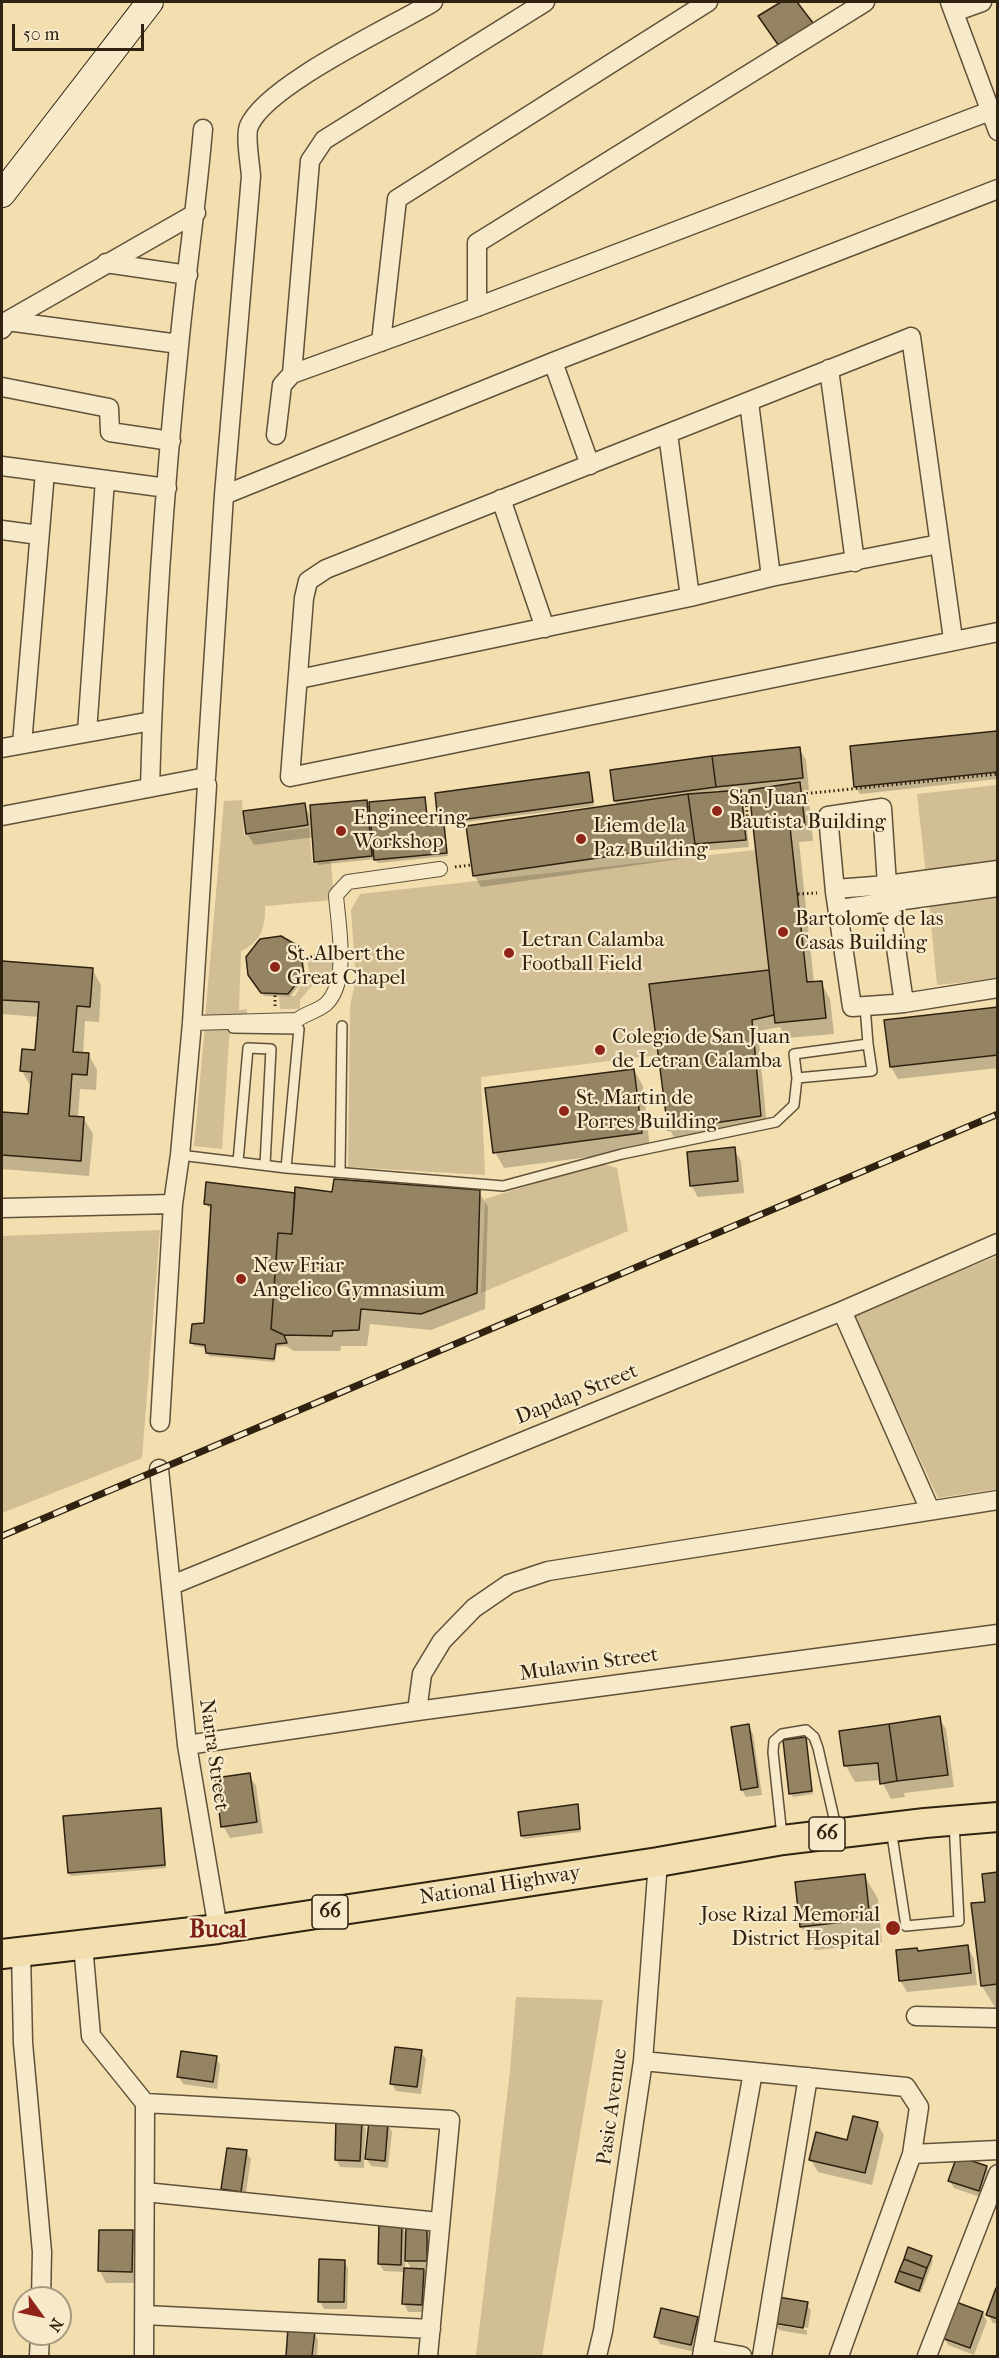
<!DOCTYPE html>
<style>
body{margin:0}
#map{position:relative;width:999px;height:2358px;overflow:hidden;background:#f2deaf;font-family:"IM FELL French Canon",serif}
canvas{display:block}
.frame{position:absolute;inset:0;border:3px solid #2f2210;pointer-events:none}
.north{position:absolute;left:12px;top:2286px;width:60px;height:60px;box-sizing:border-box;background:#f7eacb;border:2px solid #a79a80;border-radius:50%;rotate:123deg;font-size:16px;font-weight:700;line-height:24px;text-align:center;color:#2f2210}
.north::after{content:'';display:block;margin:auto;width:21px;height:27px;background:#8f2418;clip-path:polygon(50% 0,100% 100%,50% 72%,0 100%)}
.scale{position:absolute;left:12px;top:24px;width:132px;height:27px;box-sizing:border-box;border:3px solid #2f2210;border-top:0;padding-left:8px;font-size:18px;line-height:21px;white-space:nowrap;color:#2f2210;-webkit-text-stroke:4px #f7eacb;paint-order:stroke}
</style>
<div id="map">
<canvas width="999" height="2358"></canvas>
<div class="frame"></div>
<div class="north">N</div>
<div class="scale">50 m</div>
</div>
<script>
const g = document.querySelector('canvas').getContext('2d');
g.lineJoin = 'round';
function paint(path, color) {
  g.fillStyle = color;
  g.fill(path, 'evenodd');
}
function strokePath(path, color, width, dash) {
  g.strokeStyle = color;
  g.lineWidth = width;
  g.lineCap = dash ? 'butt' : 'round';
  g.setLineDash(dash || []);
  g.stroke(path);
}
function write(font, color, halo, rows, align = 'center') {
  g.font = font + ' "IM FELL French Canon",serif';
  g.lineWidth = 4.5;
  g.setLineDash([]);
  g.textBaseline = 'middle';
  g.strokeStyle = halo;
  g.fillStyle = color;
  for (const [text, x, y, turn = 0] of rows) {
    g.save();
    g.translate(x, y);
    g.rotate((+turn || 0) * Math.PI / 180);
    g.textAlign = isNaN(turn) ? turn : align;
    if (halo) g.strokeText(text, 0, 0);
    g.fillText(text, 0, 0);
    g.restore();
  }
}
const green = new Path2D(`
 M997,785V867L926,875L917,794Z
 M242,800L244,835L309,828L312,862L331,861L334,900L265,906C266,925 261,943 241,951L239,1010L247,1009V1020L205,1019L224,801Z
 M755,850L769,970L649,984L658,1055L481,1077L485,1175L348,1167L350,1006L356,978L351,910L360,894Z
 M997,895V979L937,985L929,903Z
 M332,955L335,970L321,975L300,1000V1009H280L279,997L295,996L309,971L307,960Z
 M205,1025H230L222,1149L194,1146Z
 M600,1163L617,1168L628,1231L481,1293L485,1199Z
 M160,1230L142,1458L2,1513V1236Z
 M997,1256V1489L938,1498L853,1314Z
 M516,1997L603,2000L542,2356H476L510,2071Z`);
const shadow = new Path2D(`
 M996,733L998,779L860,794L855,786Z
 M799,748L806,760L809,790H803L809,800L813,841L799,842L814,983H821L830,999L834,1034L786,1038L780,1027L758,1031L767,1128L677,1142L670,1130L651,985L768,971L772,978L751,796L743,797L749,847L700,851L701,856L481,887L474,875L618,806L615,800ZM719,790L721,793L705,795V792Z
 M589,774L594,806L443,825L448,856L378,863L375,859L318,865L314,837L254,845L247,833L304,805L312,818L366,802L371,810L425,798L429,827L442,826L440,822Z
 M299,949L305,978L290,997L264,996L251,978Z
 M2,963L92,969L101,985L99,1022L85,1021L83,1054H88L97,1070L96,1090L80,1089L78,1118L84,1119L93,1134L89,1176L2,1169V1114L29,1116L31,1087L22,1071L37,1051L39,1017L2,1014Z
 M998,1009V1068L898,1079L891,1067L886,1021Z
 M634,1070L643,1086L650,1149L504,1168L495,1152Z
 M734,1149L741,1161L744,1193L698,1197L691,1185Z
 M479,1192L488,1207L485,1309L431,1330L370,1324L367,1346H341L340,1351H294L286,1346L277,1347L275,1362L209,1356L207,1348L194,1346L192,1342L206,1325L213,1208L208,1207L206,1204L294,1195Z
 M939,1718L946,1729L954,1787L904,1793L905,1797L891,1799L881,1780L855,1782L846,1766L841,1732Z
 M748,1726L753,1734L762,1795L746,1797L742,1790Z
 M805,1739L813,1794L793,1797L791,1793Z
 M249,1775L256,1786L263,1833L230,1838L223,1826Z
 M577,1806L581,1832L524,1839L522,1836Z
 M160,1810L166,1868L71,1876L69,1873Z
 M998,1874V2009H996L982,1986L987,1903Z
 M864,1875L878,1899L882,1943L815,1950L801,1927L796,1883Z
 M968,1947L974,1959L977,1985L907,1992L900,1980L918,1952Z
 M421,2052L426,2059L421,2094L396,2091L392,2084Z
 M216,2057L220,2065L217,2089L183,2084L179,2077Z
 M361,2121L366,2129L364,2154L367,2155L387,2124L392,2132L388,2168L371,2166L364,2155V2168L340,2167L336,2159Z
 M877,2123L884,2135L872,2185L818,2172L811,2160L848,2142Z
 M246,2152L251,2159L245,2199L227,2197L222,2189Z
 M986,2168L991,2175L983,2198L954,2188L950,2181Z
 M401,2225L407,2235L426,2228L431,2235L430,2268H422L428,2278L426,2312H408L404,2304L405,2272L384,2271L379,2264ZM405,2258L412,2270H405Z
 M132,2232L139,2244L138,2283H106L100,2271Z
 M931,2257L933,2261L921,2293L899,2285L897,2282Z
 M344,2261L348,2269L347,2309H324L320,2301Z
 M998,2291V2324L993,2323L988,2315Z
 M807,2304L811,2311L808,2328L778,2322V2325L807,2330V2335L779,2330L774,2322Z
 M982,2313L987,2321L974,2355L948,2345L944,2338Z
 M697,2318L701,2326L695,2352L660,2344L656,2337Z
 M290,2330L314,2332L318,2340L317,2356H287Z`);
const building = new Path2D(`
 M781,2H797L813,23L779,46L758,16Z
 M997,731L998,772L854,787L850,746Z
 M800,747L803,778L716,787L712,756Z
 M712,756L716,787L614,801L610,770Z
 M589,772L593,802L438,823L435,793Z
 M800,782L805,825L790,827L807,982L822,981L826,1018L775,1023L749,790Z
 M741,790L746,840L695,844L688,794Z
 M688,794L695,844L473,876L466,826Z
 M425,797L428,826L444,824L447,853L374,860L369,802Z
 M367,800L372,856L314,862L310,805Z
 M305,803L308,825L246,834L243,811Z
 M281,936L300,947L304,974L288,994L261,993L248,975L246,957L260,939Z
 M2,961L93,968L90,1007L77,1006L73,1052L89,1053L87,1075L72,1074L69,1116L84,1117L81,1161L2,1155V1112L28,1114L32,1072L20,1071L22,1049L35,1050L39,1002L2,1000Z
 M769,970L774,1015L752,1020L761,1116L668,1130L649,984Z
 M998,1007V1055L890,1067L884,1020Z
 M634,1069L642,1133L493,1153L485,1088Z
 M735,1147L738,1181L690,1186L687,1152Z
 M334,1179L480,1190L477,1293L421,1314L361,1309L359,1330L333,1331L332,1336L284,1335L271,1329L278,1233L292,1234L295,1187L332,1192Z
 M206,1182L295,1193L292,1234L278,1233L271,1329L284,1335L287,1343L276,1344L274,1359L206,1353L205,1345L190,1343L192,1324L204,1323L211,1205L204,1204Z
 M940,1716L948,1775L897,1781L889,1724Z
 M749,1724L758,1787L741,1790L731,1727Z
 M889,1724L897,1781L880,1784L878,1763L844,1766L839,1731Z
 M806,1737L812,1791L789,1794L783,1740Z
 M250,1773L257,1822L221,1827L215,1778Z
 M578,1804L580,1829L521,1836L518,1812Z
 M161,1808L165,1865L68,1873L63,1816Z
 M998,1872V1984L981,1986L971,1903L985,1902L982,1874Z
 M865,1874L870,1919L800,1927L795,1882Z
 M968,1945L971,1973L899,1981L896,1950L917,1948L918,1951Z
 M395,2047L422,2050L417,2087L390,2084Z
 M181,2051L217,2056L213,2082L177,2077Z
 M853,2116L878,2122L865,2173L809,2160L816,2132L847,2140Z
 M336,2118L362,2120L360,2161L335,2160Z
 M369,2121L388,2123L385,2161L365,2159Z
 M227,2148L247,2150L241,2192L221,2189Z
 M957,2156L987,2166L979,2191L948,2181Z
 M379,2223L402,2224L401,2265L378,2264Z
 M406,2226H427V2261H405Z
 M99,2230H133L132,2272L98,2271Z
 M908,2247L932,2256L927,2268L904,2259Z
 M319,2259L345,2260L344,2302H318Z
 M904,2259L927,2268L923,2279L899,2271Z
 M404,2268L424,2269L422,2305L402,2304Z
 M899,2271L923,2279L919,2291L895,2282Z
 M996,2288L998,2289V2319L986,2315Z
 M778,2297L808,2302L803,2328L773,2323Z
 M956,2302L983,2312L970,2348L942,2338Z
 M661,2308L698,2317L691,2345L654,2337Z
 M288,2328L315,2331L312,2356H286Z`);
const path = new Path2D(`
 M802,794L998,774
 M744,827L748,825L746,799H750
 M455,867L471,865
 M798,894L817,893
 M302,960L326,952
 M275,1006V993`);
const service = new Path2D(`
 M233,1028L299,1029L286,1168L503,1186L622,1154L776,1122L794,1105L797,1078L794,1054L868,1044L865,1006
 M797,1078L872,1071L868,1044
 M180,1155L286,1168
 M238,1162L248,1048L271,1049L265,1165
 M340,1172L342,1026
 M891,1829L906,1926L959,1921L954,1822
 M782,1836L773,1752L774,1741L782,1734L806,1730L814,1737L818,1748L837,1831`);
const pedestrian = new Path2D(`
 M192,1023L297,1020C306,1013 318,1011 326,1004C350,981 338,925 336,895L348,882L440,869`);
const minor = new Path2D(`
 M950,2L998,131
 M954,12L982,2
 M106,263L188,275
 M477,307V243L865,2
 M7,321L179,344
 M2,329L7,321L196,213
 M381,342L397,199L708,2
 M553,362L590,465
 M829,369L855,562
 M292,374L310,161L324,140L545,2
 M2,387L109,408L110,432L171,441
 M749,402L771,577
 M668,434L690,597
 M276,435L282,385L292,374L477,307L998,108
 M2,466L167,488
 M224,495L553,362L998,189
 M501,499L545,628
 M2,530L39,535
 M953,639L911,337L326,569L308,581L304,598L290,777L998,632
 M299,679L690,597L771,577L939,544
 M87,732L105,480
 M22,744L45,472
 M2,748L152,721
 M150,787C154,640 164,492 179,346C186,273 197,201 203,129
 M2,816L206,777L224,495L251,176C250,164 245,135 249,126C266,85 392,27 433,2
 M835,889L887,885L998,870
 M839,909L998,887
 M904,1003L887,885L882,808L828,816L835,892L852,1007L894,1004L904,1003L998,988
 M2,1208L173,1204
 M842,1311L930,1510
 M160,1422L173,1204L180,1155L192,1023L207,785
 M159,1469L187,1745L218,1929
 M172,1585L842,1311L998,1243
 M417,1711L422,1674L442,1641L474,1608L509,1584L548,1571L998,1500
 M187,1745L417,1711L998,1634
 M83,1945L91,2036L145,2103L144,2356
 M21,1952L23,2043L42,2252L41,2298
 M916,2016L998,2018
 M643,2061L906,2087L919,2107L912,2154L839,2356
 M145,2103L450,2120L428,2356
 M912,2154L998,2150
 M145,2192L439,2222
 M145,2315L431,2329
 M703,2349L742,2356
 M39,2356L40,2334
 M597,2356L603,2331L643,2061L658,1862
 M702,2356L753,2072
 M762,2356L808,2077
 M927,2356L998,2174`);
const secondary = new Path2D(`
 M2,194L150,2`);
const primary = new Path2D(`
 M2,1954L218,1929L658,1862L783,1840L925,1823L998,1817`);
const rail = new Path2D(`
 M2,1536L998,1114`);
const markers = [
 [717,811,6,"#8f2418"],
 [341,831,6,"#8f2418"],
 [581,839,6,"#8f2418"],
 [783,932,6,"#8f2418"],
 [509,953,6,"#8f2418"],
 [275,967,6,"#8f2418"],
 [600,1050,6,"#8f2418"],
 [564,1111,6,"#8f2418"],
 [241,1279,6,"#8f2418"],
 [893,1928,8,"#8f2418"]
];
const shields = [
 [827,1834,36],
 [330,1912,36]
];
const shieldNames = [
 ["66",827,1834],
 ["66",330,1912]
];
const poiNames = [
 ["San Juan",729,799],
 ["Bautista Building",729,823],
 ["Engineering",353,819],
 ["Workshop",353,843],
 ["Liem de la",593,827],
 ["Paz Building",593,851],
 ["Bartolome de las",795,920],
 ["Casas Building",795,944],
 ["Letran Calamba",521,941],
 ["Football Field",521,965],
 ["St. Albert the",287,955],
 ["Great Chapel",287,979],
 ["Colegio de San Juan",612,1038],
 ["de Letran Calamba",612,1062],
 ["St. Martin de",576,1099],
 ["Porres Building",576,1123],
 ["New Friar",253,1267],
 ["Angelico Gymnasium",253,1291],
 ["Jose Rizal Memorial",880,1916,"right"],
 ["District Hospital",880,1940,"right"]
];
const streetNames = [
 ["Dapdap Street",577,1395,-22],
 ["Mulawin Street",589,1665,-8],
 ["Narra Street",213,1755,82],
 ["National Highway",500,1886,-9],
 ["Pasic Avenue",613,2107,-82]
];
const quarterNames = [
 ["Bucal",218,1931]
];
paint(green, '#d1be94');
paint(shadow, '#0003');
paint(building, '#948463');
strokePath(building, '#2f2210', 1.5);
strokePath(service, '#605138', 12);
strokePath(pedestrian, '#605138', 16);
strokePath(minor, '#605138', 21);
strokePath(secondary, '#2f2210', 28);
strokePath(primary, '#2f2210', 32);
strokePath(path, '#2f2210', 3, [1.5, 3]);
strokePath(service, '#f7eacb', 9);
strokePath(pedestrian, '#f7eacb', 14);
strokePath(minor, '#f7eacb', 18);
strokePath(secondary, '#f7eacb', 26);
strokePath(primary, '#f2deaf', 28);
strokePath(rail, '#2f2210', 7);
strokePath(rail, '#f7eacb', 4.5, [14]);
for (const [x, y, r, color] of markers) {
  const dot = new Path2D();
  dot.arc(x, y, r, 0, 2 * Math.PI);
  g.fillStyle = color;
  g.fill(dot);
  strokePath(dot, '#f7eacb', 2);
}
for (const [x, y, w] of shields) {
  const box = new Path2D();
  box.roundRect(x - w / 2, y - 17, w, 34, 4.5);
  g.fillStyle = '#f7eacb';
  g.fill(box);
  strokePath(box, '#2f2210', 1.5);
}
write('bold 20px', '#2f2210', null, shieldNames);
write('21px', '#2f2210', '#f7eacb', poiNames, 'left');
write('21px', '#2f2210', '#f7eacb', streetNames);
write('bold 24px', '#7a1f14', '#f7eacb', quarterNames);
</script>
